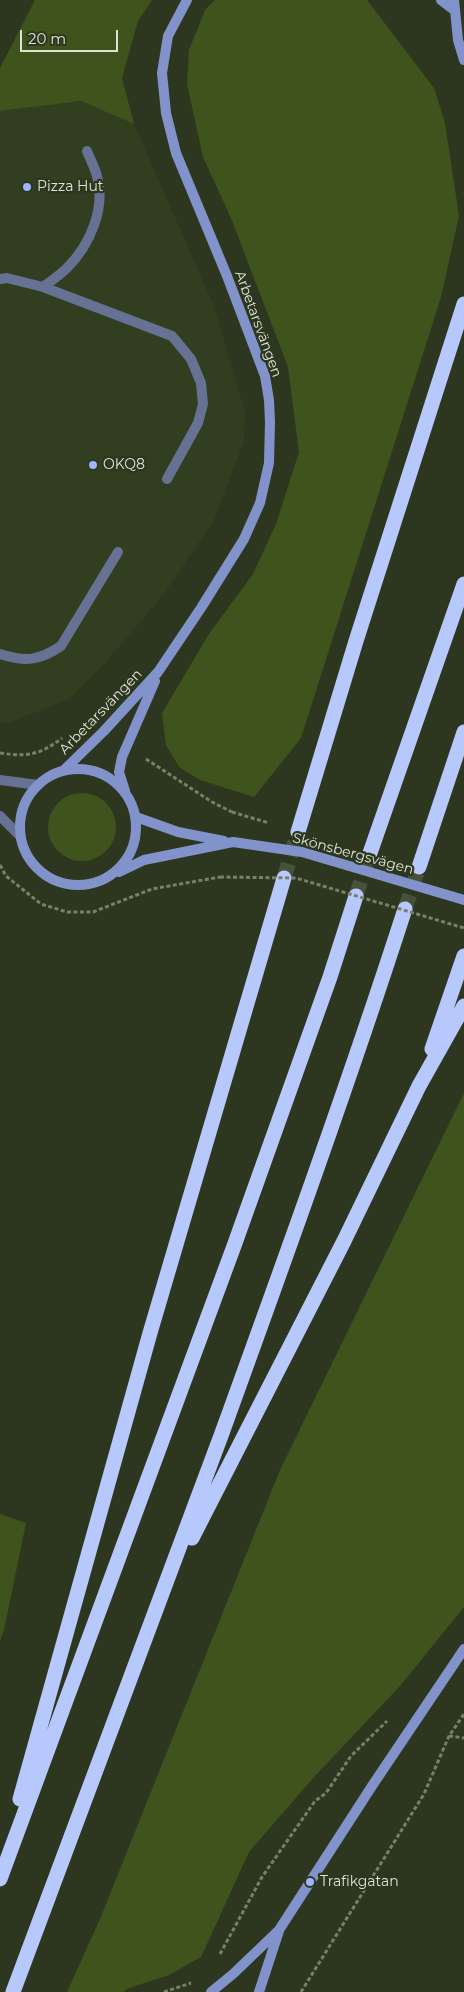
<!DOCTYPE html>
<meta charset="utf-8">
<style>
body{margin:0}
#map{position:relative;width:464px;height:1992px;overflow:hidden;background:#2d371f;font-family:Montserrat,sans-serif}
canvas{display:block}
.scale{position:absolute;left:20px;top:30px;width:98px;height:22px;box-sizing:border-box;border:2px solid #dce3d4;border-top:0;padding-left:6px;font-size:15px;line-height:18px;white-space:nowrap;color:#dce3d4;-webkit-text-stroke:4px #2d371f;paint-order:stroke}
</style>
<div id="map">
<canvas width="464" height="1992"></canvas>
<div class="scale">20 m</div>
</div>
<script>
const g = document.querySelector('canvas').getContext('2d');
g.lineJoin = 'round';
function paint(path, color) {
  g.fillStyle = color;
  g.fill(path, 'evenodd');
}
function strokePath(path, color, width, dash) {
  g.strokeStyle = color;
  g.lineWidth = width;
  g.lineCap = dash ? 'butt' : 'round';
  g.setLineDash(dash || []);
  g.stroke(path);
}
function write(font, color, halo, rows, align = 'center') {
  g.font = font + ' Montserrat,sans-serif';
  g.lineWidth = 4.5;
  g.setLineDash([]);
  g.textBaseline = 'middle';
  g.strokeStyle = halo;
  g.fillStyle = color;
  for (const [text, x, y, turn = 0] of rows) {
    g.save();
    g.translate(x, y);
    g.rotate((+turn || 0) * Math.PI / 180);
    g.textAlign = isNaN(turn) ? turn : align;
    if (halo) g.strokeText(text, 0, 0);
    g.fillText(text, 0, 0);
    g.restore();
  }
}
const built = new Path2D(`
 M81,101L134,124L214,306L245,412L244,441L214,520L164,594L106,662L69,699L8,723L0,722V111Z`);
const green = new Path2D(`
 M35,0H152L138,21L122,78L134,124L81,101L0,111V68Z
 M215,0H367L434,88L445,123L459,216L441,297L301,738L254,797L200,780L179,767L166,745L162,713L209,634L253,574L276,524L299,452L288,367L231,218L203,157L187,84L189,50L205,10Z
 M48 827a34 34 0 1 1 68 0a34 34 0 1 1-68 0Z
 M464,1093V1607L400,1686L314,1777L249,1852L201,1957L169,1975L129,1988L123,1992H67L100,1919L280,1470Z
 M0,1514L26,1523L4,1630L0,1641Z`);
const motorwayTunnel = new Path2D(`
 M284,878L298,832
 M356,896L370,853
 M405,909L419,867`);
const path = new Path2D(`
 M0,753C27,757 40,755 62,738
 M146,759L212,802L232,812
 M0,865L6,876L41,904L67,912H93L152,889L220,877
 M449,1736L464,1738
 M220,1954L262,1877L315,1801L326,1793L351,1756L387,1721
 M164,1992L191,1983
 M301,1992L424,1794L449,1736L464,1714`);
const service = new Path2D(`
 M0,279L7,278L43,287L172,336L191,359L201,383L203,404L198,423L167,479
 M43,287C51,281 60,275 67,268C90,245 106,208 97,176C95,168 90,159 87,151
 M0,654C25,662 39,661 61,646L118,552`);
const tertiary = new Path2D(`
 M0,780L38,785
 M0,816L20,836`);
const secondary = new Path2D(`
 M441,0L454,10
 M454,0L458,40L464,60
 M20 827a58 58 0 1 1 116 0a58 58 0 1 1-116 0Z
 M64,770L104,731L158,672L201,608L244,539L260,503L269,463L270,422L269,400L265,376L227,276L176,153L166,113L162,73L168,36L187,0
 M125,791L119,772L122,757L155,681
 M136,817L178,832L224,841
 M119,872L144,860L233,842
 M211,1992L233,1974L279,1930L372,1786L464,1649
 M259,1992L279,1931`);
const motorway = new Path2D(`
 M298,832L356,641L464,304
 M370,853L464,584
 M419,867L464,732
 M432,1049L464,956
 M192,1538L344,1241L419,1086L464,1006
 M20,1799L150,1333L284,878
 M0,1879L234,1246L330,977L356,896
 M13,1992C84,1807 153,1620 222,1433C285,1259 348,1085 405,909`);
const pathBridge = new Path2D(`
 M232,812L269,823
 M220,877L296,878L464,928`);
const secondaryBridge = new Path2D(`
 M233,842L302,852L464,900`);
const markers = [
 [27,187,5,"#9eb4fd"],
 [93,465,5,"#9eb4fd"],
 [310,1882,5,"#9eb4fd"]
];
const poiNames = [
 ["Pizza Hut",37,187],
 ["OKQ8",103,465],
 ["Trafikgatan",320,1882]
];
const streetNames = [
 ["Arbetarsvängen",258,324,70],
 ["Arbetarsvängen",101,712,-46],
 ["Skönsbergsvägen",353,854,15]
];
paint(built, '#313e1f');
paint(green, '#3f541c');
strokePath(motorwayTunnel, '#47513a', 15, [15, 8]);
strokePath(path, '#78806c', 3, [4, 2.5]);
strokePath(service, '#667194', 10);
strokePath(tertiary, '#667194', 10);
strokePath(secondary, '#8293cb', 10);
strokePath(motorway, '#b7c8fc', 15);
strokePath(pathBridge, '#78806c', 3, [4, 2.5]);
strokePath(secondaryBridge, '#8293cb', 10);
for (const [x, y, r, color] of markers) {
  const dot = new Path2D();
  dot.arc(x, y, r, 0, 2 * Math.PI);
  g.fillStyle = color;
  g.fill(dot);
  strokePath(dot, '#2d371f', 2);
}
write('14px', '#dce3d4', '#2d371f', poiNames, 'left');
write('14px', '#dce3d4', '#2d371f', streetNames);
</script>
